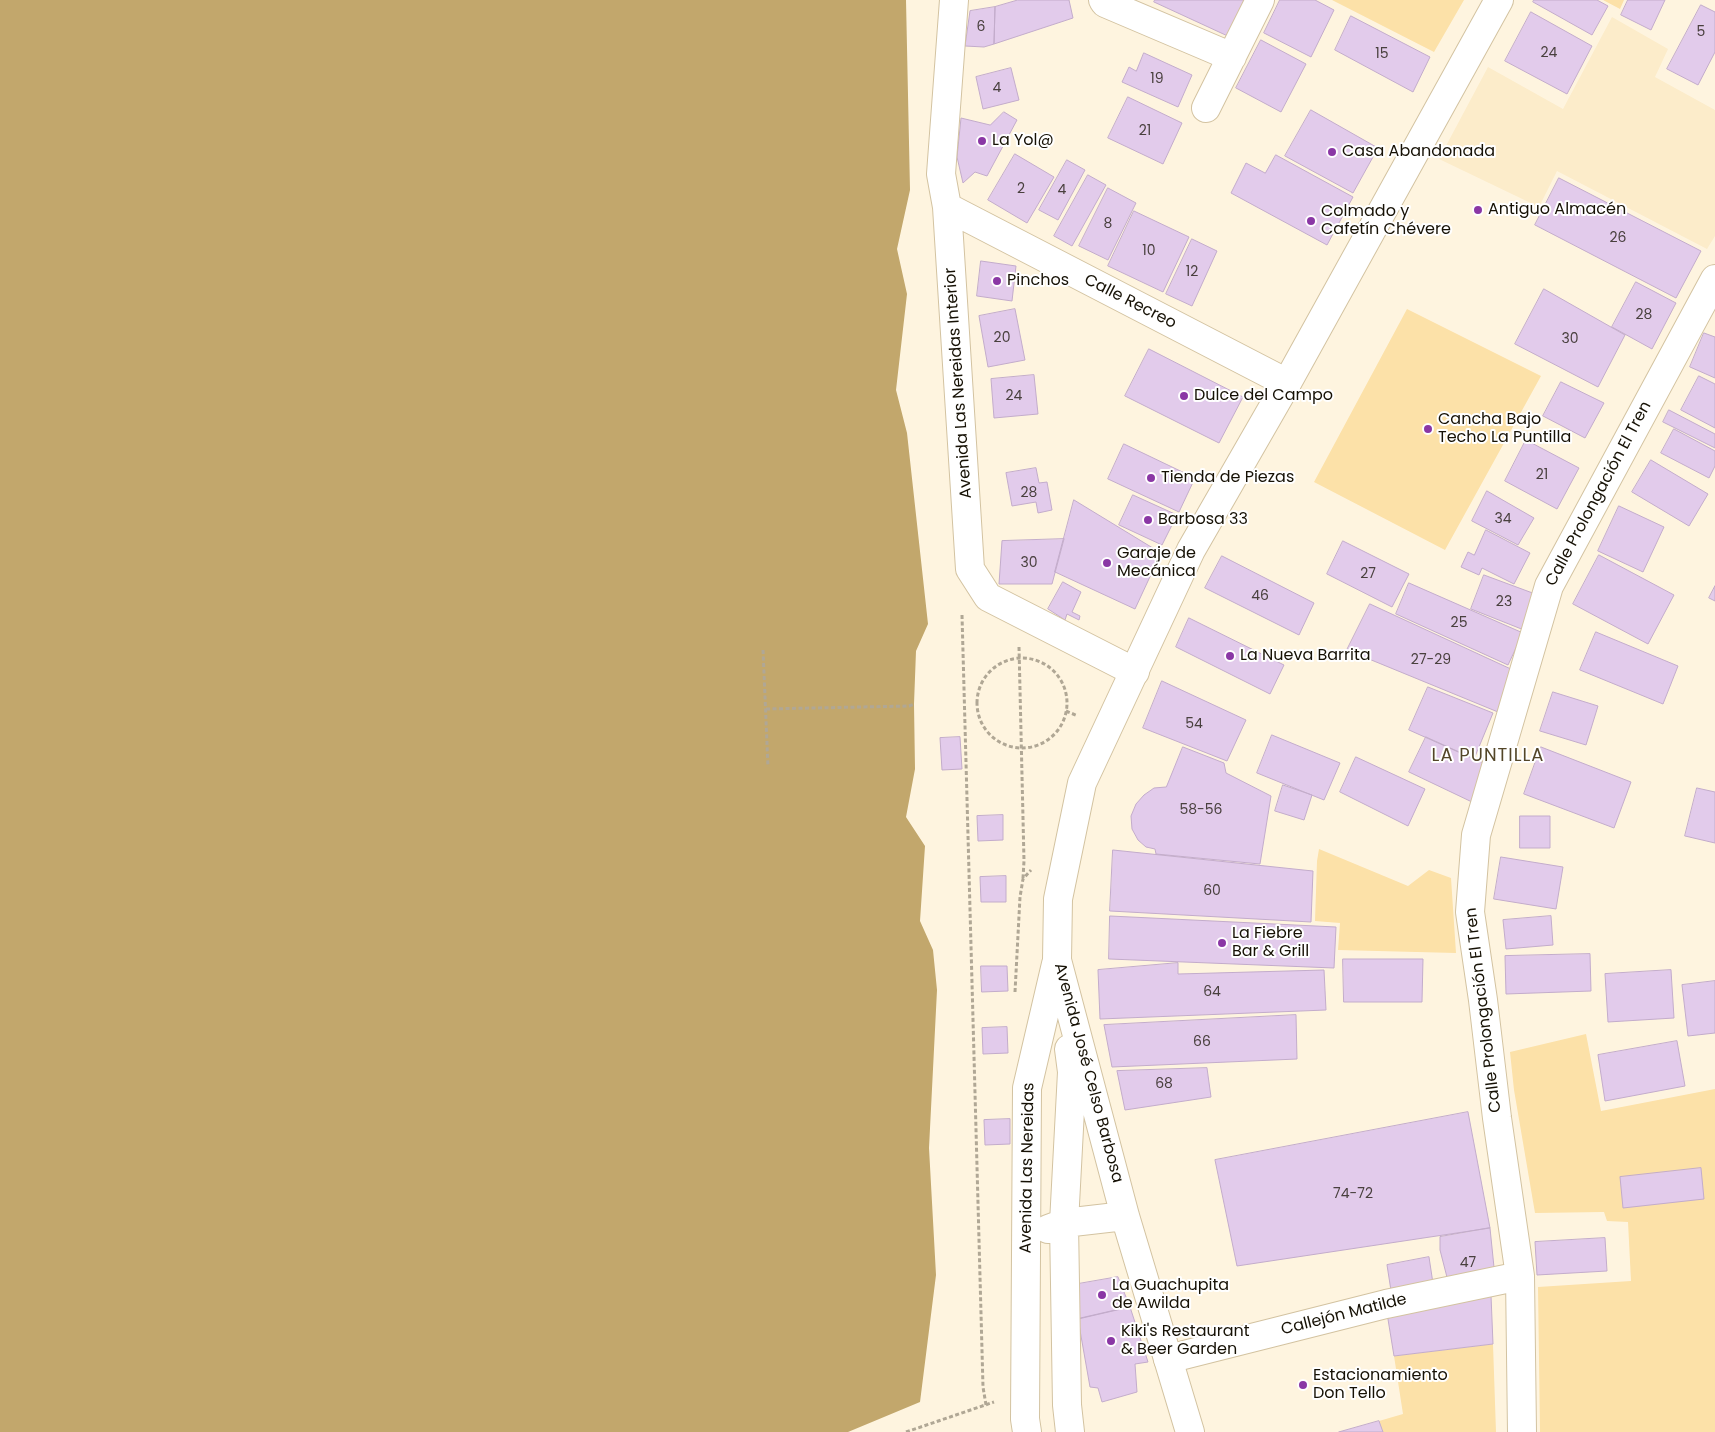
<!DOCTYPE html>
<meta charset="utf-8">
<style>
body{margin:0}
canvas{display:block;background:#fef4df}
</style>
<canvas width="1715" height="1432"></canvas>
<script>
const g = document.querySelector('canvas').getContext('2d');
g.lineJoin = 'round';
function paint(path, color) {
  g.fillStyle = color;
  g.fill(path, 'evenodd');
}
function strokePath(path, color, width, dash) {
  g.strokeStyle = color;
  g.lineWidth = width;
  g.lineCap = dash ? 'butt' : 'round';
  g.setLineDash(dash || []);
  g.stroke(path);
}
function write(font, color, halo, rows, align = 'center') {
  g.font = font + ' Poppins,sans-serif';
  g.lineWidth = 4;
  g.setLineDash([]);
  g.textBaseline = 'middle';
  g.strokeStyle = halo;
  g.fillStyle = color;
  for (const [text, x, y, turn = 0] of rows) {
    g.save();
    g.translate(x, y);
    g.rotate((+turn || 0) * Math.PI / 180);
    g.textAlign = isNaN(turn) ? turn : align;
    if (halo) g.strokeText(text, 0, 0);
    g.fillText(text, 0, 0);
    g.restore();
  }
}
const built = new Path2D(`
 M1612,17L1668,49L1655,77L1715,110V236L1707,249L1557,171L1539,207L1439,159L1488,67L1563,109Z`);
const green = new Path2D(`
 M1332,0H1464L1434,52Z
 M1603,0H1624L1620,9Z
 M1407,309L1541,376L1445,550L1314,482Z
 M1319,849L1408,886L1429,870L1451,878L1456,953L1338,950L1340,923L1315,921L1317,861Z
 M1586,1034L1601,1111L1715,1089V1432H1540L1538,1287L1631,1281L1628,1222L1607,1221L1604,1212L1535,1213L1514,1090L1510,1052Z
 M1493,1344L1496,1432H1383L1379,1421L1403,1414L1394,1356Z`);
const water = new Path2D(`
 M0,0H906L910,190L897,249L907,294L896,390L907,433L928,624L916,651L914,704L915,769L906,817L925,846L920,921L933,950L937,990L929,1148L936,1275L920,1402L848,1432H0Z`);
const building = new Path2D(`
 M1018,0H1069L1073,18L994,44L995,7Z
 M1155,0H1249L1232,38L1154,2Z
 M1280,0H1315L1334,10L1311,57L1264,33Z
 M1534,0H1597L1608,6L1592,35L1533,2Z
 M1628,0H1665L1651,30L1621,15Z
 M1701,5L1715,12V52L1698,85L1667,69Z
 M995,7L994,44L984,47L965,46L970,11Z
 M1531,12L1592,46L1567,94L1505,61Z
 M1351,16L1430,57L1413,92L1335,50Z
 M1261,40L1306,64L1281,112L1236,88Z
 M1144,53L1192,75L1178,107L1122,82L1129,67L1136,71Z
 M1011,68L1019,100L983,109L976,77Z
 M1128,97L1182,123L1163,164L1108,138Z
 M1311,110L1378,148L1353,193L1285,156Z
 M1004,112L1017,120L987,176L975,172L963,183L957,157L961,118L990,125Z
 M1015,154L1054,177L1027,223L988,200Z
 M1276,155L1353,197L1327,245L1231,193L1246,163L1265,173Z
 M1067,160L1085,170L1058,220L1039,210Z
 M1088,175L1106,185L1072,246L1054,236Z
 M1559,178L1701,251L1676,298L1535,225Z
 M1108,188L1136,203L1108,260L1079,246Z
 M1134,211L1189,237L1163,292L1108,266Z
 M1192,239L1217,251L1192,306L1166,294Z
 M981,261L1016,266L1012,301L977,296Z
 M1636,282L1676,303L1652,349L1612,327Z
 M1544,289L1625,335L1598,387L1515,344Z
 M1015,309L1025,360L988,367L979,316Z
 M1704,333L1715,337V378L1690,367Z
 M1149,349L1243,397L1219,443L1125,396Z
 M1034,375L1038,414L994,418L991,379Z
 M1699,376L1715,384V428L1681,410Z
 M1561,382L1604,403L1585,438L1543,416Z
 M1669,410L1715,434V448L1663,422Z
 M1674,429L1715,451V466L1709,478L1661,453Z
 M1526,440L1579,468L1557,509L1505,481Z
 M1124,444L1195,478L1179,512L1108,479Z
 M1651,460L1708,494L1689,526L1632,492Z
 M1036,468L1039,483L1047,482L1052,510L1038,513L1036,502L1012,506L1006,473Z
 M1487,491L1534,518L1518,545L1472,521Z
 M1133,495L1177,515L1162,545L1119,525Z
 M1074,500L1161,553L1135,609L1055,572Z
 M1619,506L1664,527L1643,572L1598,551Z
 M1486,530L1530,553L1514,584L1482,568L1479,575L1461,567L1468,552L1474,555Z
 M1064,539L1052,584H999L1002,541Z
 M1343,541L1409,574L1392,607L1327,574Z
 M1599,555L1674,595L1648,644L1573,604Z
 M1222,556L1314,603L1299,635L1205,588Z
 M1484,575L1538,595L1524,630L1471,609Z
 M1063,582L1081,592L1072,612L1080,616L1079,620L1067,614L1065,620L1048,609Z
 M1409,583L1523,633L1508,665L1396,614Z
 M1715,586V601L1709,598Z
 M1370,604L1513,670L1498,712L1347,650Z
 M1189,618L1284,665L1270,694L1176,647Z
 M1596,632L1678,666L1663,704L1580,670Z
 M1162,681L1246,720L1227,761L1143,728Z
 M1428,687L1493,713L1474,759L1409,730Z
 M1553,692L1598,706L1586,745L1540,731Z
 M1272,735L1340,763L1324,800L1257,773Z
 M960,737L962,769L942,770L940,738Z
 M1426,737L1488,765L1472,802L1409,772Z
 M1183,747L1224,763L1226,773L1271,796L1260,864L1156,854L1155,849L1146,847L1138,840L1132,829L1131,816L1136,804L1144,795L1154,788L1166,787Z
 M1541,747L1631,782L1614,828L1524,794Z
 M1356,757L1425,789L1408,826L1340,792Z
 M1283,785L1312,795L1304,820L1275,811Z
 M1697,788L1715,792V843L1685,836Z
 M1003,815V840L978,841L977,816Z
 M1520,816H1550V848H1520Z
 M1113,850L1313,871L1311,922L1110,911Z
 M1501,857L1563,867L1556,909L1494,899Z
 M1006,876V902H981L980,877Z
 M1110,916L1336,927L1334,968L1109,959Z
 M1551,916L1553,945L1506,949L1503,920Z
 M1590,954L1591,991L1506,994L1505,956Z
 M1343,959H1423L1422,1002H1344Z
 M1178,963V974L1324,970L1326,1010L1100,1019L1098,970Z
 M981,966H1007L1008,991L982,992Z
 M1671,970L1674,1018L1608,1022L1605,974Z
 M1715,981V1033L1688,1036L1682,985Z
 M1296,1015L1297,1059L1112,1067L1104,1025Z
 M1007,1027L1008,1053L983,1054L982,1028Z
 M1677,1041L1685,1086L1605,1101L1598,1055Z
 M1207,1068L1211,1097L1125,1110L1117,1071Z
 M1468,1112L1490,1228L1237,1266L1215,1160Z
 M1010,1119V1144L985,1145L984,1120Z
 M1701,1168L1704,1199L1623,1208L1620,1177Z
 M1490,1228L1495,1277L1449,1285L1440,1250V1237Z
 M1605,1238L1607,1271L1537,1275L1535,1242Z
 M1429,1257L1434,1290L1392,1297L1387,1265Z
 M1118,1277L1130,1307L1078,1319V1284Z
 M1491,1295L1493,1344L1394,1356L1386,1307Z
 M1130,1307L1148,1362L1135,1364L1137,1392L1102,1402L1098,1388L1090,1387L1078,1319Z
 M1379,1421L1383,1432H1339Z`);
const path = new Path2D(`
 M962,615L983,1387L986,1405
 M1019,647L1024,861L1023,878
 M763,650L768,767
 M977 703a45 45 0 1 1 90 0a45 45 0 1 1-90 0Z
 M766,709L909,706L914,704
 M1066,711L1078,716
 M1015,992L1020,897L1023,879L1031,870
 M906,1432L994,1402`);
const street = new Path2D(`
 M954,0L941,174L947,207L970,569L988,597L1135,672
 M1103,0L1105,3L1232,57
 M1206,108L1260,0
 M947,207L1287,383
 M1168,1359L1386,1304L1520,1276
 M1522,1432L1520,1276L1497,1118L1483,1000L1470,912L1476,835L1549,586L1715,279`);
const secondary = new Path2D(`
 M1069,1049L1072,1072L1064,1223L1067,1405L1070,1432
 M1048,1229L1064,1223L1125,1216
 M1027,1432L1025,1419L1027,1088L1056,964
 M1190,1432L1125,1216L1057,960L1058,899L1082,783L1191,550L1287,383L1499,0`);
const markers = [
 [982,141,5,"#8a37a5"],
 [1332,152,5,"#8a37a5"],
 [1478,210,5,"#8a37a5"],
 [1311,221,5,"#8a37a5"],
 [997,281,5,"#8a37a5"],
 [1184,396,5,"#8a37a5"],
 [1428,429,5,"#8a37a5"],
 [1151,478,5,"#8a37a5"],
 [1148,520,5,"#8a37a5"],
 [1107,563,5,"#8a37a5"],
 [1230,656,5,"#8a37a5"],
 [1222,943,5,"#8a37a5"],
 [1102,1295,5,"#8a37a5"],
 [1111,1341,5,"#8a37a5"],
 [1303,1385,5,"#8a37a5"]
];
const numberNames = [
 ["6",981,27],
 ["5",1701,32],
 ["24",1549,53],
 ["15",1382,54],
 ["19",1157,79],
 ["4",997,88],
 ["21",1145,131],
 ["2",1021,189],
 ["4",1062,190],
 ["8",1108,224],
 ["26",1618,238],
 ["10",1149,251],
 ["12",1192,272],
 ["28",1644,315],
 ["20",1002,338],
 ["30",1570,339],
 ["24",1014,396],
 ["21",1542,475],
 ["28",1029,493],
 ["34",1503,519],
 ["30",1029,563],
 ["27",1368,574],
 ["46",1260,596],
 ["23",1504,602],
 ["25",1459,623],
 ["27-29",1431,660],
 ["54",1194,724],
 ["58-56",1201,810],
 ["60",1212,891],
 ["64",1212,992],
 ["66",1202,1042],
 ["68",1164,1084],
 ["74-72",1353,1194],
 ["47",1468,1263]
];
const poiNames = [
 ["La Yol@",992,141],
 ["Casa Abandonada",1342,152],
 ["Antiguo Almacén",1488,210],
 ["Colmado y",1321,212],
 ["Cafetín Chévere",1321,230],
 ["Pinchos",1007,281],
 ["Dulce del Campo",1194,396],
 ["Cancha Bajo",1438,420],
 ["Techo La Puntilla",1438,438],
 ["Tienda de Piezas",1161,478],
 ["Barbosa 33",1158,520],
 ["Garaje de",1117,554],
 ["Mecánica",1117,572],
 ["La Nueva Barrita",1240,656],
 ["La Fiebre",1232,934],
 ["Bar & Grill",1232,952],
 ["La Guachupita",1112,1286],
 ["de Awilda",1112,1304],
 ["Kiki's Restaurant",1121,1332],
 ["& Beer Garden",1121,1350],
 ["Estacionamiento",1313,1376],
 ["Don Tello",1313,1394]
];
const streetNames = [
 ["Calle Recreo",1130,302,27],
 ["Avenida Las Nereidas Interior",959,383,-94],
 ["Calle Prolongación El Tren",1599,494,-62],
 ["Calle Prolongación El Tren",1484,1010,-97],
 ["Avenida José Celso Barbosa",1088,1073,75],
 ["Avenida Las Nereidas",1028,1168,-89],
 ["Callejón Matilde",1344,1315,-14]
];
const neighbourhoodNames = [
 ["LA PUNTILLA",1488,756]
];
paint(built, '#fcecca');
paint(green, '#fce1a8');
paint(water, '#c2a76c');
paint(building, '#e2cbeb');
strokePath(building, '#c3accb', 1);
strokePath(street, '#d3c3a1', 30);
strokePath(secondary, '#d3c3a1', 30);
strokePath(path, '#b0a795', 3, [4, 2.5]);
strokePath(street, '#fff', 28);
strokePath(secondary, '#fff', 28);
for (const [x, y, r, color] of markers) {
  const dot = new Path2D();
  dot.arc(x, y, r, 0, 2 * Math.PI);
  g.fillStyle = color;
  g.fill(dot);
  strokePath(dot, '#fff', 2);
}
write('14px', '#49403e', null, numberNames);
write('16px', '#161105', '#fff', poiNames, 'left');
write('16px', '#161105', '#fff', streetNames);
g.letterSpacing = '1px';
write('18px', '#534628', '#fff', neighbourhoodNames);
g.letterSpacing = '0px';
</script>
